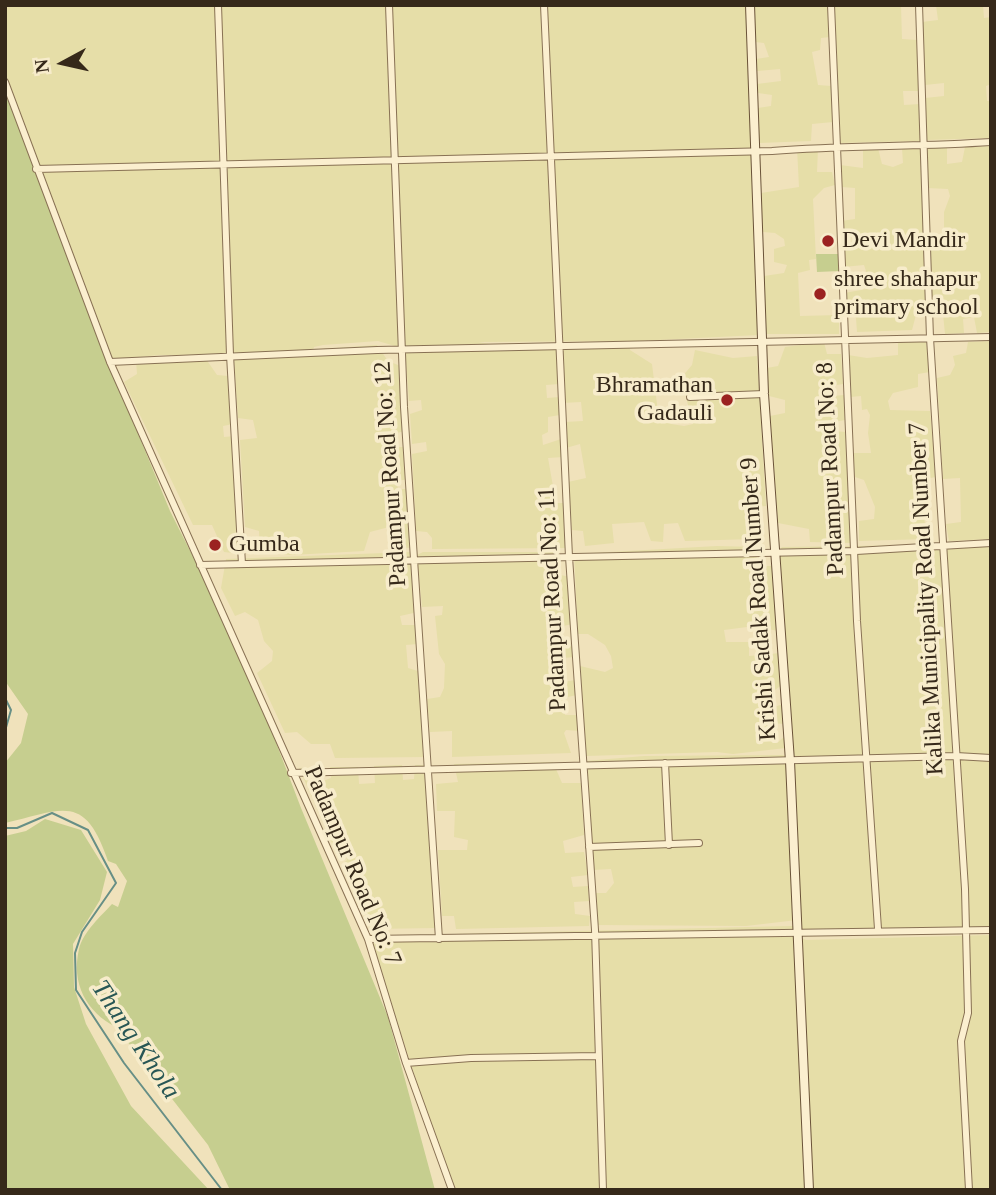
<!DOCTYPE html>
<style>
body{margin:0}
#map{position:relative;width:996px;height:1195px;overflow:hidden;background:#f0e2bb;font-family:"Times New Roman",serif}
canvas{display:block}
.frame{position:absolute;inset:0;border:7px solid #36291a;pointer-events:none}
.north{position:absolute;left:28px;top:28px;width:70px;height:70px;-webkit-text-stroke:5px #f7eccb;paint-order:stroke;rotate:262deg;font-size:19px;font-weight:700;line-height:28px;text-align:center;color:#36291a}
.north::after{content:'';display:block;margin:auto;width:24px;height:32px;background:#36291a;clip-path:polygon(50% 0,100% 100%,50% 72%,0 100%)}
</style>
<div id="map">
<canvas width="996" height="1195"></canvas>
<div class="frame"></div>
<div class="north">N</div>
</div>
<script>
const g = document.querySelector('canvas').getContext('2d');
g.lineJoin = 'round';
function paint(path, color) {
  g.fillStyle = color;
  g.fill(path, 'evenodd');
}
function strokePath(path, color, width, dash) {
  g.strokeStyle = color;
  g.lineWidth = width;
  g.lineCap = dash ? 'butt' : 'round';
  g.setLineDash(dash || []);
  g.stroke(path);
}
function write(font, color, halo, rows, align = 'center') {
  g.font = font + ' "Times New Roman",serif';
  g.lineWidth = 7;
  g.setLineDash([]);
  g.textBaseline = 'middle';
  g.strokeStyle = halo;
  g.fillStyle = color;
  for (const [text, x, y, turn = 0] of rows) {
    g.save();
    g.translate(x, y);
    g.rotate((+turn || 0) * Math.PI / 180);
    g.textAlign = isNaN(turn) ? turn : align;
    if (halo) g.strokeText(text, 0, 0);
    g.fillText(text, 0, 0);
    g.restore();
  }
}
const farmland = new Path2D(`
 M5,5H748L759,335L637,341L478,342L503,346L556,343L559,384L546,385L547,398L559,397L560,415L548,417V432L542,435L543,445L561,439L563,457L548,458L556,503H565L569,548L432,549V538L427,532L416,531L412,454L427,451L426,442L412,444L410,414L422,410L421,400L409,401L405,349L378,341L323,345L314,347L312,354L159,355L109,360L5,72Z
 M753,5H829L830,37L821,38L820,50L812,52L818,85L831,86L833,122L812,124L811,141L759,143L758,108L771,106L772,95L758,93L757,84L781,81L780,69L757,71L756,59L769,57L764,43L755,42Z
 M833,5H901L902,39L917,40L919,91H903L904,105L920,104L921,141L838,143Z
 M936,5H983L984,18L991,17V84L986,86L987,101H991V138L926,140L925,98L944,96V83L925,85L922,22L938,20Z
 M991,146V332L977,333L974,317L963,319L964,333L945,334L943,314L932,312L929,249L940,247L944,240V212L950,196L948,189L927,188V148H947V164L962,162L965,147Z
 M797,148L818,149L817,172H832L835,185L824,188L813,199L816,259L809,260L810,270L798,273L800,316L839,315V334H766L764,276L784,273L787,265L774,262V249L785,246L784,239L775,233L763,232L761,193L799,187Z
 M878,148L882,164L893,167L903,163L902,148H920L927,311H917L912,330L857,332L856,318L846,313L844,293L867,289L868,277L864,265L843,267L842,245L859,244L858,234H841V221L855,219V188L842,187L840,165L863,168V150Z
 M991,341V539L949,541L946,524L961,522L960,478L943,479L937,378L950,375L955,365L953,356L966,353L968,342Z
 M824,342L827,354H841L843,384L831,386L832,396L844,395L845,420L834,422V431L846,432L853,543L810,542L809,529L778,523L770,416L785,413V400L769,396L767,368L778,366L785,347Z
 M898,342H926L930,372L918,374V387L893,393L888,401L890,410L930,411L936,477L919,480L927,539L859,541V521L874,519L875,507L864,480L855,477L851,453H871L868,433L870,415L867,409L862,410L861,396L850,397L848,355L867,358L898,355Z
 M560,344H630V350L652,364L658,412L671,424L684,426L693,424L681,378L692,365L695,350L733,358L757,356L766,506L755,507L749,518L754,539L685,541L678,523L664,524L663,542L651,541L644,522L612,524L614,543L585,546L583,531L572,530L568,482L586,478L580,444L566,448L565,422L583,421L581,402L562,403Z
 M377,345L388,361L403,367L405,431L388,435L393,447H407L410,479L396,481L398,489H410L413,548L393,547L389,527L370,532L364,551L292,555L260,552L259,531L245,527L240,440L257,438L253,420L238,418L234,358L314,356L321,349Z
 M206,359L217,375L228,376L233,424L223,426L224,437L235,436L242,554L224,552L212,525H193L124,382L137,374L136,360Z
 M991,544V930L801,933L778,552L782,547Z
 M717,546L755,547L758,566H775L779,631L762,628L753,631L747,627L724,630L726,642H749V656L780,653L783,684L771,693L760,690L752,694L763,711L783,704L785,724L770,723L767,732L769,741L777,743L784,737L786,748L733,754L717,752L586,756L580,666L605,672L613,668L611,656L605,645L588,634H578L574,554Z
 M411,552L418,612L400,616L402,625H417L418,644L406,645L408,668L421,672L426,757L335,758L330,744H311L297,732L285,733L257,673L272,661L273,651L264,641L258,620L245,612L235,616L221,588L226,559Z
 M423,552H553L556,574L570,577L573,624L558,627V632L565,647L576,646V657L562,658L559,672L562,682L576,680L577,695L563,698L565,715H580V731L566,730L564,733L571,753L452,757V731L430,732L427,699L440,697L444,688L445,664L439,654L435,616L442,615L443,606L422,607L417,555Z
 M782,755L787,756L797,920L746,926L596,925L594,893H606L614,883L611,869L593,870L585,761L644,756Z
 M553,762L562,783H581L584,835L563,841L565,853L584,852L588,875L571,877L573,887L588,886L589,901L574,902L575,914L590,916L589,926L456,929L454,916H442L438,850H467L468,840L454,837L455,811H437L436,784L458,782L454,764Z
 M402,765L403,780L414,779L415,765H426L437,928L371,929L342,864L347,860L345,851L336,852L299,768L320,767L323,781L331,778L330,767H358L359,784L375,783L374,766Z
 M791,926H798L799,937L806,940L991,935V1190H452L369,936Z`);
const green = new Path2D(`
 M5,86L104,351L170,511L243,656L301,808L388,1017L435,1190H230L208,1145L116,1027C86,1012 71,983 79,949C83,932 101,916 112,904L118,907L127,881L116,864L108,861C85,793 64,809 5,823V763L21,743L28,714L5,681Z
 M816,254H839L840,271L817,272Z
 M45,819L81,830L107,872L100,900L73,944L74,987L86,1024L131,1106L209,1190H5V836L26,831Z`);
const stream = new Path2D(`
 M5,698L11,710L5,731
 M5,828H17L52,813L88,830L116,883L82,932L75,953L76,990L124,1063L222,1190`);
const street = new Path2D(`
 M218,5L230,355L242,564
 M389,5L404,407L439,939
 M544,5L569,557L595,930L603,1190
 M831,5L857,621L878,929
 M919,5L930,338L965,889L968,1013L961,1041L969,1190
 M5,82L110,362L368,939L406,1063L452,1190
 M36,169L772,151C845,145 918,147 991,142
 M110,362L377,350L991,337
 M690,397L764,394
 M200,565L856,551L991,543
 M665,763L669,845
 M291,773L956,756L991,758
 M589,847L699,843
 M368,939L991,930
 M406,1063L471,1058L597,1056`);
const secondary = new Path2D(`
 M750,5L764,394L790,761L809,1190`);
const markers = [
 [828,241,7,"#9b2221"],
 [820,294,7,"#9b2221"],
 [727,400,7,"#9b2221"],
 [215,545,7,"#9b2221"]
];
const poiNames = [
 ["Devi Mandir",842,241],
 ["shree shahapur",834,280],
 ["primary school",834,308],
 ["Bhramathan",713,386,"right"],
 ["Gadauli",713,414,"right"],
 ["Gumba",229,545]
];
const streetNames = [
 ["Padampur Road No: 8",831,469,-93],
 ["Padampur Road No: 12",391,474,-94],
 ["Padampur Road No: 11",553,599,-93],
 ["Krishi Sadak Road Number 9",759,599,-94],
 ["Kalika Municipality Road Number 7",927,599,-93],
 ["Padampur Road No: 7",352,866,67]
];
const waterNames = [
 ["Thang Khola",135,1040,56]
];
paint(farmland, '#e6dea8');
paint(green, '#c6ce8f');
strokePath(stream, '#678f86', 2);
strokePath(street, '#887154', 8);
strokePath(secondary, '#6a5238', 10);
strokePath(street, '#fbefcf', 6);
strokePath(secondary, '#fbefcf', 8);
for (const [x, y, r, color] of markers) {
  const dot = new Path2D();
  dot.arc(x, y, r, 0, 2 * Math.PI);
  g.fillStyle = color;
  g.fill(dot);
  strokePath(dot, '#f7eccb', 2.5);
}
write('24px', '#36291a', '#f7eccb', poiNames, 'left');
write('24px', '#36291a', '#f7eccb', streetNames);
write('italic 26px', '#285755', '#f7eccb', waterNames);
</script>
